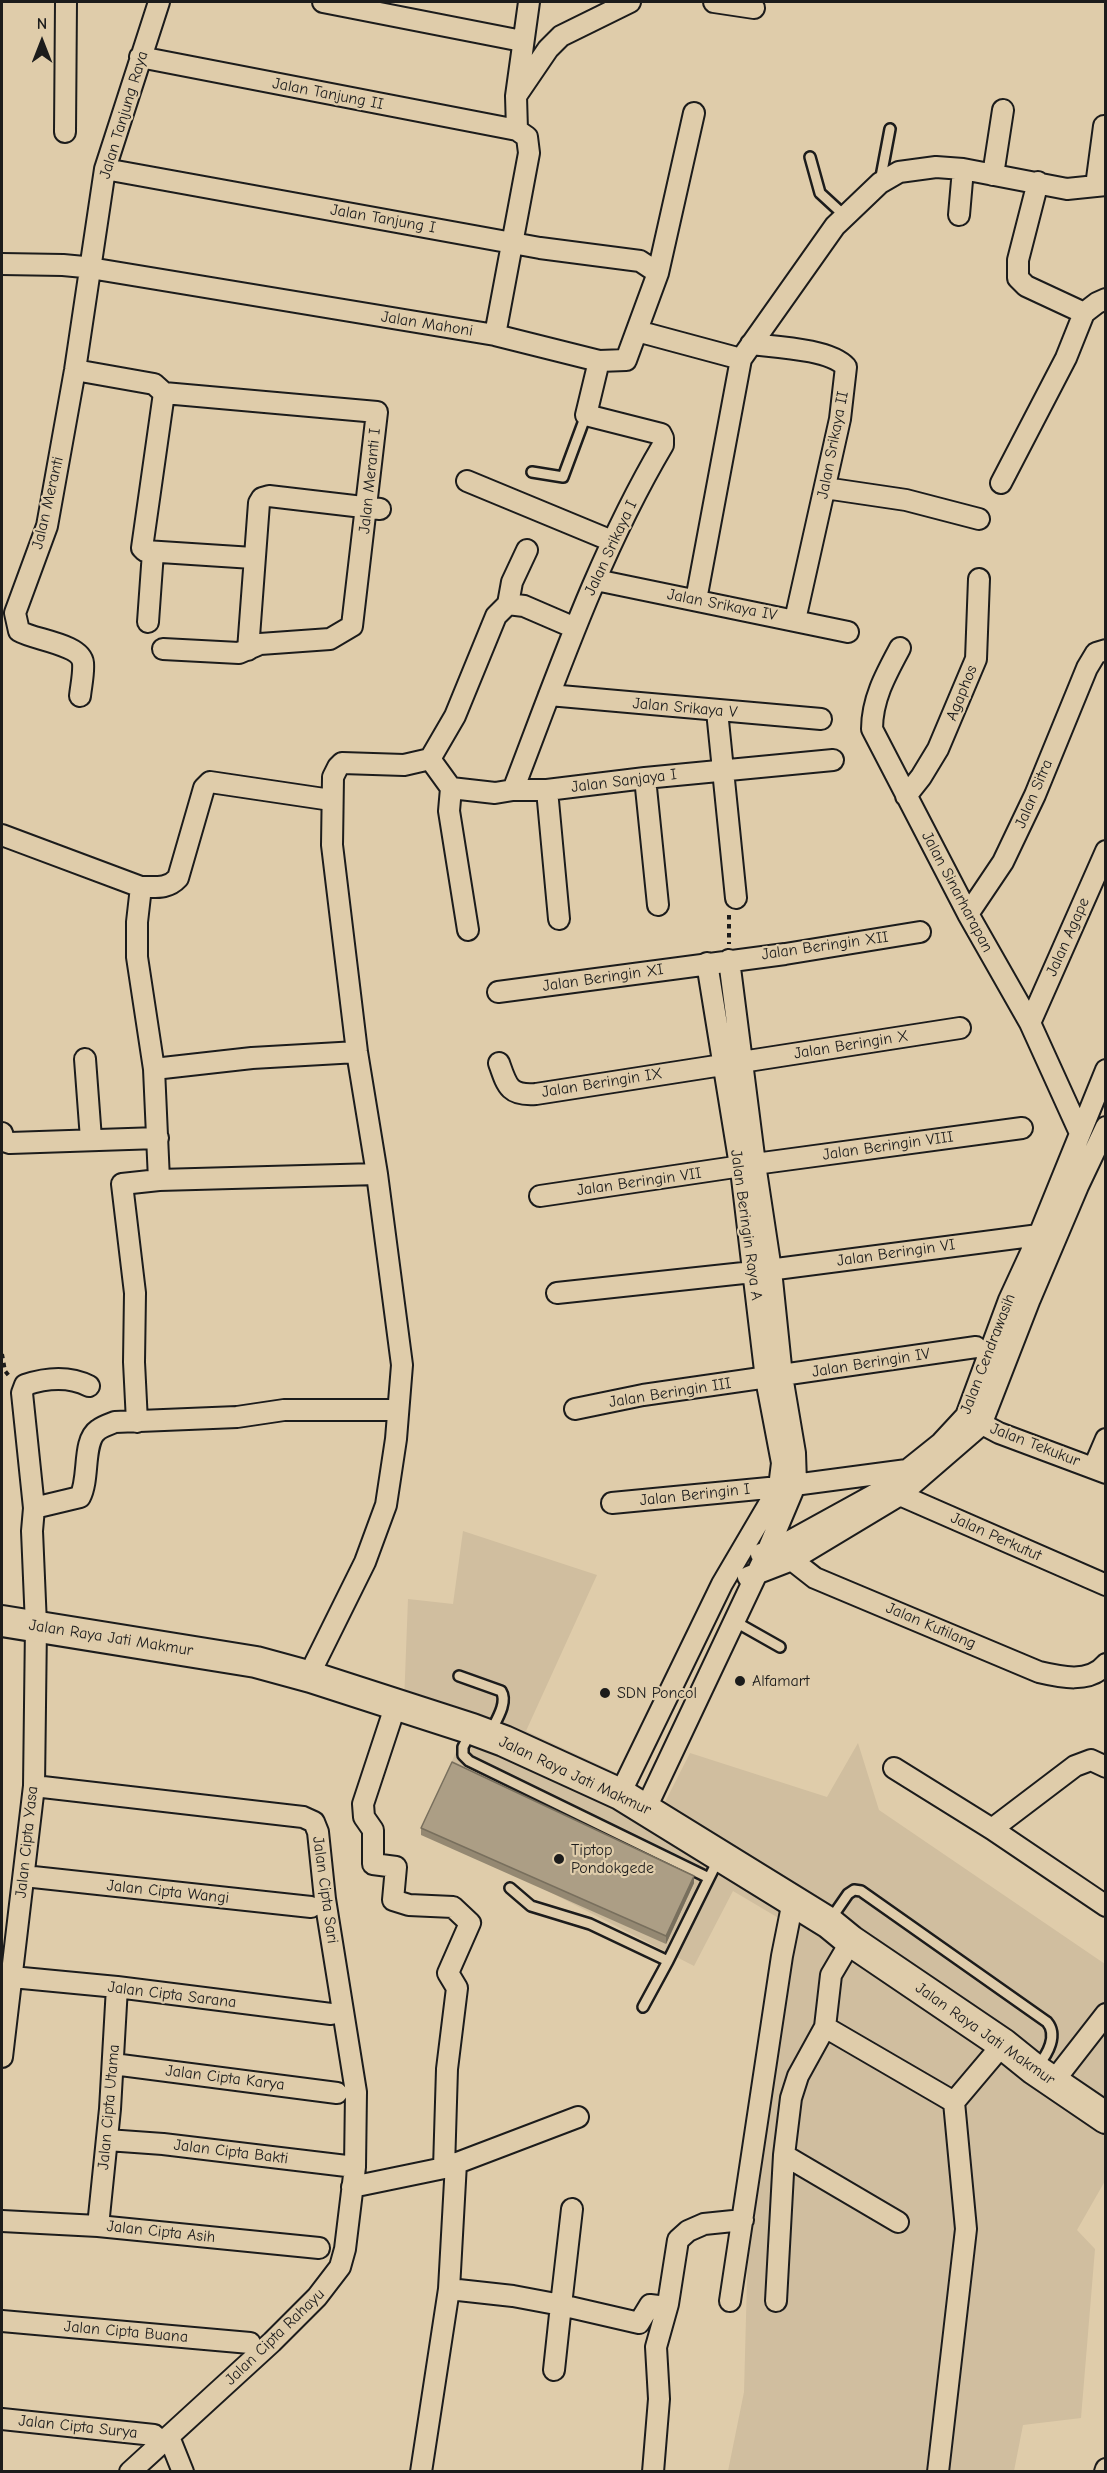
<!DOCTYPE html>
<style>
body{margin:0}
#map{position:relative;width:1107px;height:2473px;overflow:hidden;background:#dfccaa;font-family:"Comic Neue",sans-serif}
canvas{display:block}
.frame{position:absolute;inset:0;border:3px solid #1c1c1c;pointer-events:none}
.north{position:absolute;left:12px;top:12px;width:60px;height:60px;-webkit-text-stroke:4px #dfccaa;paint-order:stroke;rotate:0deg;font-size:16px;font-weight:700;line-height:24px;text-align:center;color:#1c1c1c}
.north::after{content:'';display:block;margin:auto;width:21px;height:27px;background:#1c1c1c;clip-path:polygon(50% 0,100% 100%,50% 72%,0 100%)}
</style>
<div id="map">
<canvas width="1107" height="2473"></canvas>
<div class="frame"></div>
<div class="north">N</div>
</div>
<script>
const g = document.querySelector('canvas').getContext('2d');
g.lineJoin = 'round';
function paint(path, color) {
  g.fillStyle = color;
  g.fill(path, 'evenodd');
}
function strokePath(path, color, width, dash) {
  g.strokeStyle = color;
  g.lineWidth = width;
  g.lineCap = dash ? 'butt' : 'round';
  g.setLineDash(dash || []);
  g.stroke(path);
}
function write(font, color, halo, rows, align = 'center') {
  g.font = font + ' "Comic Neue",sans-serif';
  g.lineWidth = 4.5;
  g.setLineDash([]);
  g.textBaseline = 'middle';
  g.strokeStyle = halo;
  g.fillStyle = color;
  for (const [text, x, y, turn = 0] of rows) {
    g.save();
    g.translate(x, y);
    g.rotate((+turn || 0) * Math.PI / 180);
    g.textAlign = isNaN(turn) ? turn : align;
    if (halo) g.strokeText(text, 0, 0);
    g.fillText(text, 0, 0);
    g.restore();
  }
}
const built = new Path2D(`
 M463,1531L597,1575L526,1731L619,1774L665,1802L690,1753L827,1797L858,1743L879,1810L1105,1964V2181L1077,2230L1095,2249L1081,2418L1023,2425L1014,2471H728L744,2392L748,2242L792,1926L733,1891L694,1966L423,1827L466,1729L404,1703L408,1599L453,1604Z`);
const path = new Path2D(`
 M729,915V944
 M2,1354L5,1371L9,1376`);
const service = new Path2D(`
 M810,157L820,193L845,216
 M880,182L890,129
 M532,472L563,477L586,415
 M734,1621L780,1647
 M459,1676L501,1691C508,1702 497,1719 491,1731
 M471,1732L463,1747V1755L469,1761L709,1878
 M510,1888L531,1906L590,1924L668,1961
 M830,1920L848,1894L854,1890L861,1891L1047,2022C1058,2035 1048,2054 1038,2065
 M643,2007L668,1961L718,1860`);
const minor = new Path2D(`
 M323,2L522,41
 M714,2L754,8
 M140,57L517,130
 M516,96L548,49L561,36L630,2
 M517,130L516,96L529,2
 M65,132L66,2
 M105,169L540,248L640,261L658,273
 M993,175L1003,110
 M1038,182L1018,260V278L1026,286L1084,313
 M1096,186L1104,126
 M959,215L963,169
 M2,264L63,265L84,267L495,335L599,361L626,360L658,273L694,113
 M637,331L741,359
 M495,335L529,153L527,137L517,130
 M751,344C776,347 830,349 846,367L840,419L795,620
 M75,370L154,384L164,393L377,412L352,626L330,639L260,644L239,653L163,649
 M164,393L142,548L145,551L253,558
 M467,481L612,541
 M1001,483L1066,358L1084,313L1097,303L1106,299
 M825,488L906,500L979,519
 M596,580L848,632
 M696,600L741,359L835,226L880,183L899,172L936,167L963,169L1067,189L1106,185
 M508,604L512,582L527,550
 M148,622L153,552
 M900,648C886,674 872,699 872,729L968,914L1030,1023L1080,1133
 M248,650L259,503L262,498L269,496L380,509
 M549,695L821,719
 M80,696C81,686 84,673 83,663C81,644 34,640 19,631L15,613L47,526L75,370L105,169L159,2
 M717,711L736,898
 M430,759L451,788L495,793L513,790H547L645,778L833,760
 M645,778L658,905
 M451,788L449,811L468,930
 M513,790C558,673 599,553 663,445V438L661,434L586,415L599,361
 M547,790L559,919
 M906,796L921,777L938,749L976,659L979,579
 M2,835L141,887C156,887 168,889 178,878L204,788L210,782L331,800
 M141,887L137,922V957L154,1069L159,1180
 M968,914L1003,862L1035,795L1087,668L1096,653L1106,650
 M498,992L785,954L920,932
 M1030,1023L1106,851
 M85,1059L91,1139
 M499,1063C507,1086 509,1096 536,1094L960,1028
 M154,1069L252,1058L357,1052
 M2,1133L4,1141L10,1143L158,1138
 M540,1196L755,1164L1022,1128
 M557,1293L753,1272L1039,1235
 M575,1409L643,1395L976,1347
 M969,1417L999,1433L1106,1473
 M137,1422L134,1362L135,1293L122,1184L159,1180L377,1174
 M1094,1467L1106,1439
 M893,1486L900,1495L1106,1585
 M612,1503L779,1487L907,1470
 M34,1508L22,1393L25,1385C46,1378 69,1376 89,1386
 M786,1551L792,1560L815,1578L1039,1672C1060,1677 1090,1684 1106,1664
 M761,1554L781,1546L881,1491L941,1443L966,1416L1009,1300L1039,1235L1106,1070
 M748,1577L792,1560L900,1495L981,1425L1030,1299L1078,1186L1106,1127
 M311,1677L315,1663L365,1562L386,1505L396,1439L402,1365L377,1174L357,1052L332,845L333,777L338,767L342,763L404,765L430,759L455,716L496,616L508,604L524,606L575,628
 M396,1704L363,1804L364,1817L373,1830V1864L396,1867L393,1900L409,1905L453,1907L470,1923L448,1973L457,1988L447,2069L444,2168
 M894,1768L992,1829L1106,1906
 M34,1786L303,1817L314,1822L318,1832L325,1899L356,2092L355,2167L345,2249L340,2267L317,2297L272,2342L130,2472
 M620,1794L722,1584L779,1487L782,1463L766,1379L742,1178L707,963
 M646,1808L767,1552L796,1483L795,1453L782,1376L771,1270L755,1164L729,960
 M992,1829L1075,1766L1091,1760L1106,1767
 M24,1876L311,1907
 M12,1977L117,1987L331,2014
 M825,2027L954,2102
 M2,2057L34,1786L36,1625L32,1531L34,1508L80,1497C90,1478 82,1441 98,1430C103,1426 110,1424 115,1422L237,1417L284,1410H398
 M113,2064L337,2093
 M1053,2082L1106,2014
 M107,2140L163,2144L355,2167
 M784,2155L898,2222
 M352,2187L444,2168L578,2117
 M572,2209L561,2305L639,2323L650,2305L667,2307
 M2,2221L98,2226L319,2248
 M98,2226L110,2109L117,1987
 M449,2289L513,2296L561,2305L554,2370
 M730,2301L782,1956L793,1901
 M776,2301L784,2155L791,2098L798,2076L825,2027L831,1975L851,1941
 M2,2321L250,2343
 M2,2419L154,2435
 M169,2437L183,2472
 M421,2472L449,2289L456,2163
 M653,2472L659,2399L656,2347L668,2304L678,2240L688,2231L704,2224L743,2220
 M938,2472L966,2229L954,2102L1003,2044
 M1105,2472L1106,2469`);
const primary = new Path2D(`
 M2,1621L256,1662L311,1677L472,1729L504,1741L620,1794L829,1923L851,1941L1003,2044L1034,2069L1106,2118`);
const wall = new Path2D(`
 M421,1828L694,1883L666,1944L421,1835Z`);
const shadedWall = new Path2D(`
 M694,1876V1883L666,1944V1936Z`);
const building = new Path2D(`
 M452,1762L694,1876L666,1936L421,1828Z`);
const markers = [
 [740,1681,6,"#1c1c1c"],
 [605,1693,6,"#1c1c1c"],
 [559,1859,6,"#1c1c1c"]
];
const streetNames = [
 ["Jalan Tanjung II",328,94,11],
 ["Jalan Tanjung Raya",124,115,-73],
 ["Jalan Tanjung I",383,219,10],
 ["Jalan Mahoni",427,324,9],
 ["Jalan Srikaya II",833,445,-79],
 ["Jalan Meranti I",370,481,-84],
 ["Jalan Meranti",48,503,-77],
 ["Jalan Srikaya I",611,548,-65],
 ["Jalan Srikaya IV",722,605,11],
 ["Agaphos",962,693,-68],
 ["Jalan Srikaya V",685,708,5],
 ["Jalan Sanjaya I",624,781,-7],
 ["Jalan Sitra",1034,794,-67],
 ["Jalan Sinarharapan",957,892,62],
 ["Jalan Agape",1068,937,-66],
 ["Jalan Beringin XII",825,946,-8],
 ["Jalan Beringin XI",603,978,-8],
 ["Jalan Beringin X",851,1045,-9],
 ["Jalan Beringin IX",602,1083,-9],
 ["Jalan Beringin VIII",888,1146,-8],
 ["Jalan Beringin VII",639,1182,-8],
 ["Jalan Beringin Raya A",746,1225,82],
 ["Jalan Beringin VI",896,1253,-8],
 ["Jalan Cendrawasih",988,1354,-69],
 ["Jalan Beringin IV",871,1363,-9],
 ["Jalan Beringin III",670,1393,-9],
 ["Jalan Tekukur",1035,1445,21],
 ["Jalan Beringin I",695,1495,-6],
 ["Jalan Perkutut",996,1537,24],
 ["Jalan Kutilang",931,1626,23],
 ["Jalan Raya Jati Makmur",111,1638,9],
 ["Jalan Raya Jati Makmur",575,1776,25],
 ["Jalan Cipta Yasa",27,1842,-84],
 ["Jalan Cipta Sari",325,1890,82],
 ["Jalan Cipta Wangi",168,1892,6],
 ["Jalan Cipta Sarana",172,1995,7],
 ["Jalan Raya Jati Makmur",985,2034,35],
 ["Jalan Cipta Karya",225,2078,7],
 ["Jalan Cipta Utama",109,2107,-85],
 ["Jalan Cipta Bakti",231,2152,7],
 ["Jalan Cipta Asih",161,2232,6],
 ["Jalan Cipta Buana",126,2332,5],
 ["Jalan Cipta Rahayu",275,2337,-44],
 ["Jalan Cipta Surya",78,2427,6]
];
const poiNames = [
 ["Alfamart",752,1681],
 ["SDN Poncol",617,1693],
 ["Tiptop",571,1850],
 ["Pondokgede",571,1868]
];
paint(built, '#d0be9f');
strokePath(service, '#1c1c1c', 14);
strokePath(minor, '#1c1c1c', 24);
strokePath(primary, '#1c1c1c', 34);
strokePath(path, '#1c1c1c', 4, [4.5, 4.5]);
strokePath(service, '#dfccaa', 9);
strokePath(minor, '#dfccaa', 20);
strokePath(primary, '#dfccaa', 30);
paint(wall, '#948872');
paint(shadedWall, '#786f5d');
paint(building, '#ac9e85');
strokePath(building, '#786f5d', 1.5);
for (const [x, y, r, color] of markers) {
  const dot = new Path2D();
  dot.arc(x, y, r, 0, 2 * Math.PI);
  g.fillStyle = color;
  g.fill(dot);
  strokePath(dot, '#dfccaa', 2);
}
write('16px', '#1c1c1c', '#dfccaa', streetNames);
write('16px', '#1c1c1c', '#dfccaa', poiNames, 'left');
</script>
